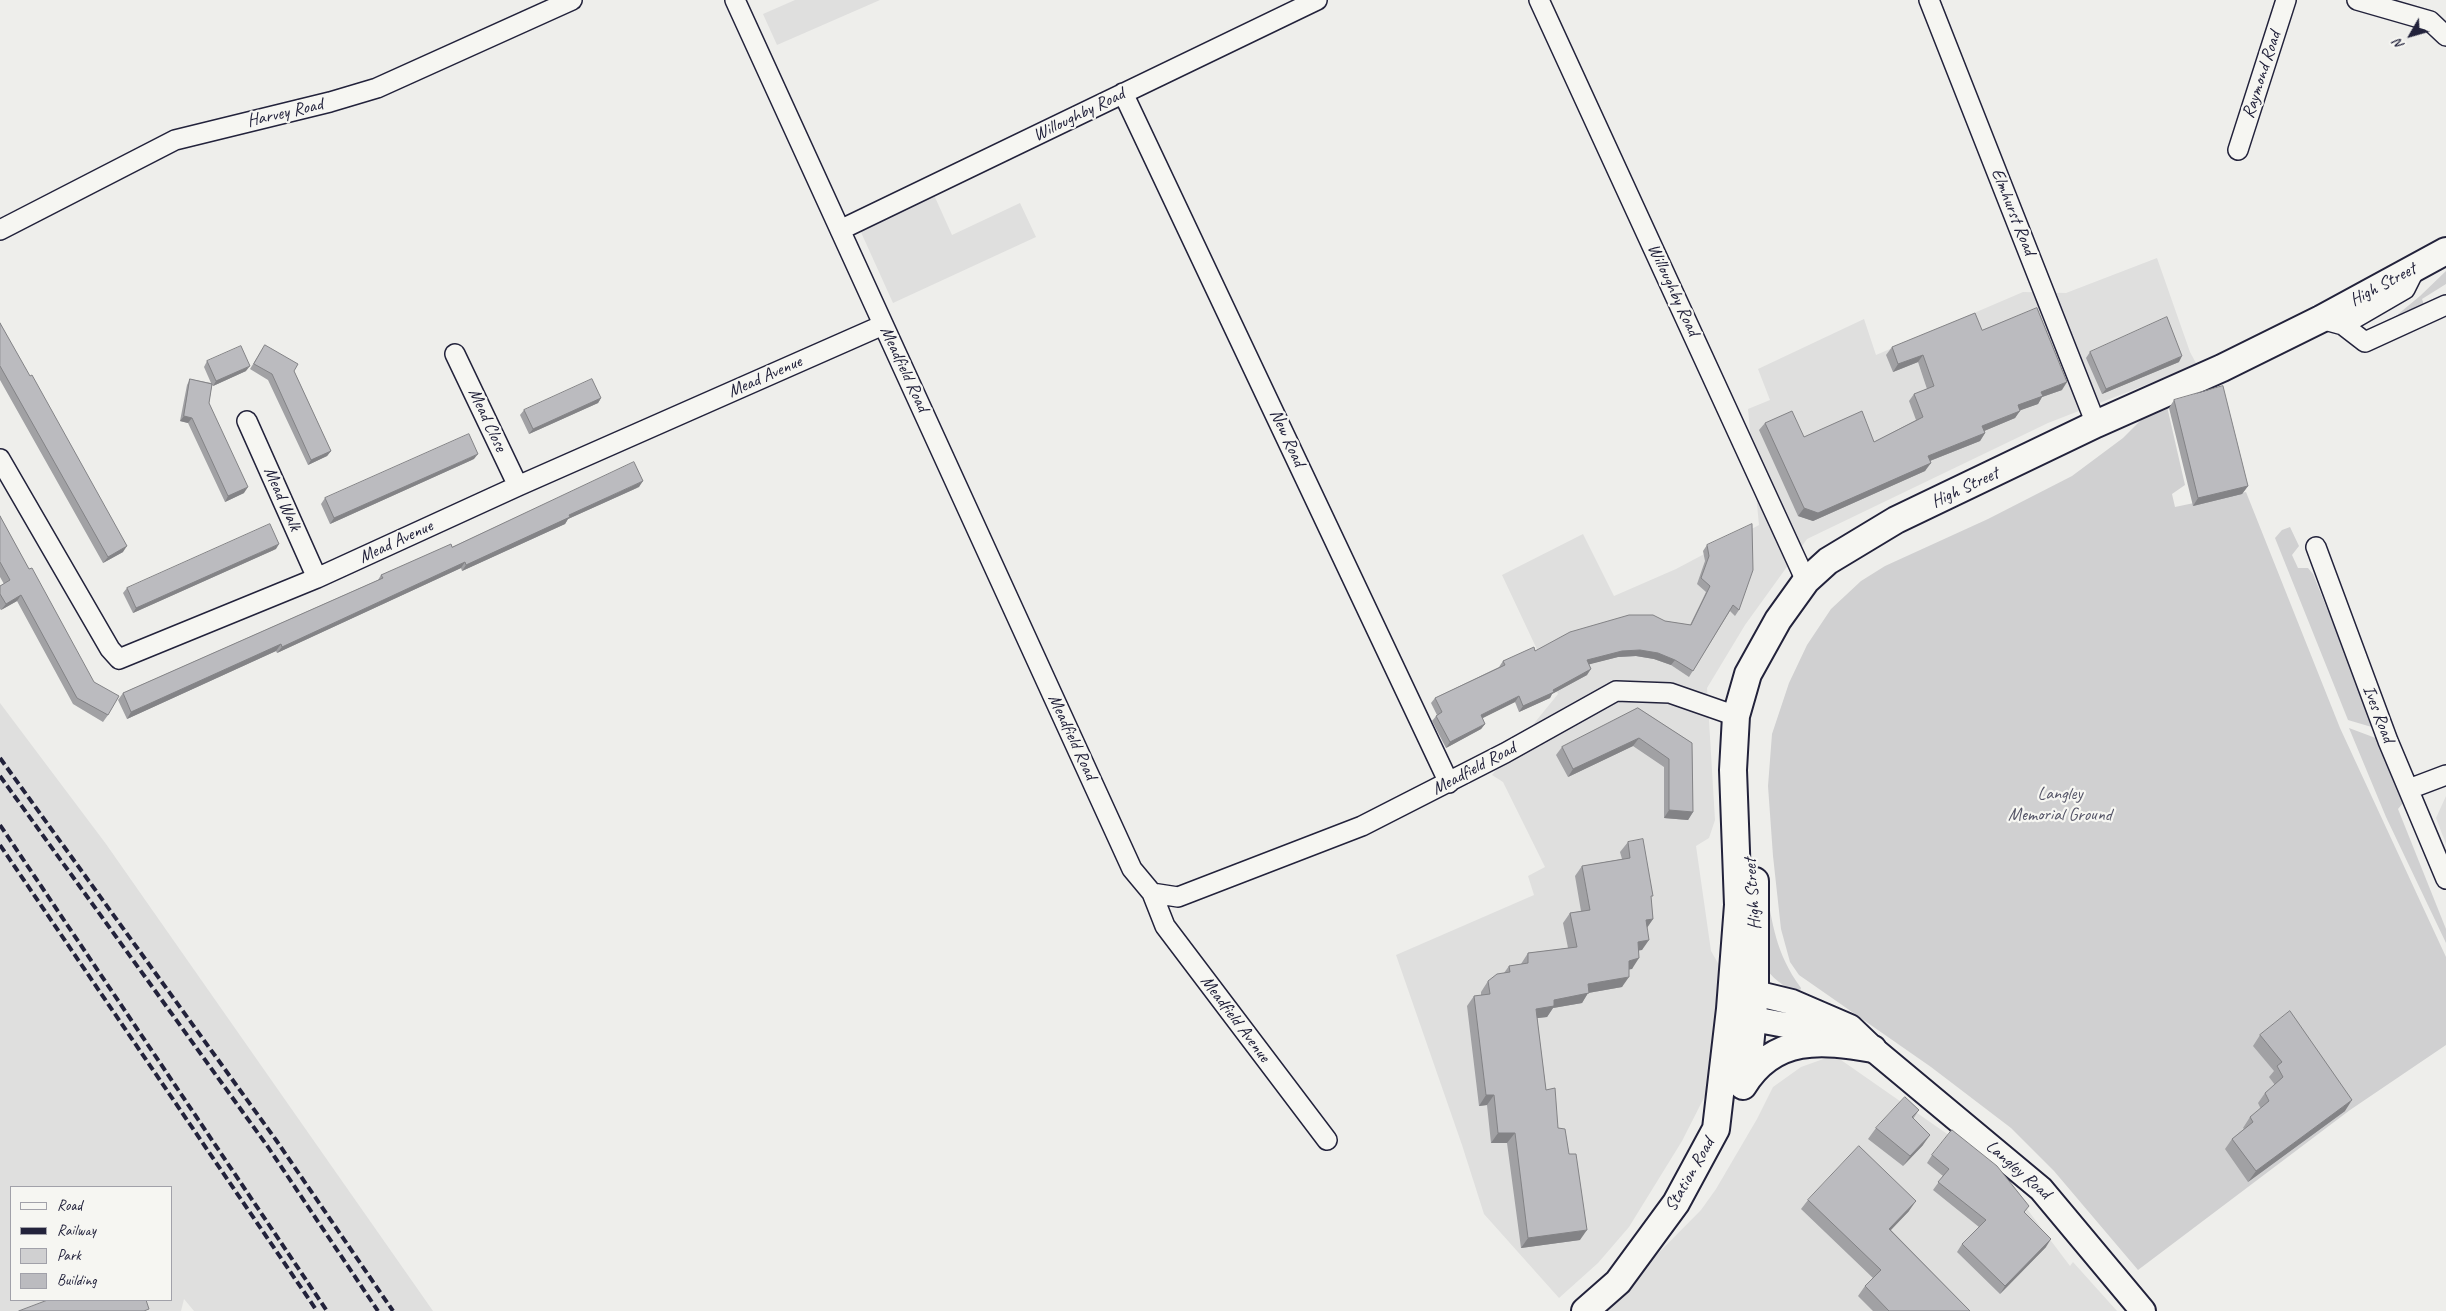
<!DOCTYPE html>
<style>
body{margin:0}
#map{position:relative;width:2446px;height:1311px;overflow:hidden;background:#eeeeeb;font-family:Caveat,sans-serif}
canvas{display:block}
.legend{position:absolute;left:10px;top:1186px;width:162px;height:115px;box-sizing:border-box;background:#f6f6f2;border:1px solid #a1a1a9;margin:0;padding:6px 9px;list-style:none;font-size:15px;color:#22223b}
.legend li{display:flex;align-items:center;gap:10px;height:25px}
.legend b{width:25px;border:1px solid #a1a1a9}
.north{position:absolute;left:2386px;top:10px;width:50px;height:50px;-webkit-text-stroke:4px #f6f6f2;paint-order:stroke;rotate:232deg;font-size:14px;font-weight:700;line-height:20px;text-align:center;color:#22223b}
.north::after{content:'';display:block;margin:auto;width:18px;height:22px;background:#22223b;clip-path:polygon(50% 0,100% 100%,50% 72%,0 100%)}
</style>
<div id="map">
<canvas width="2446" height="1311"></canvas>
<ul class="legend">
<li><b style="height:6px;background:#f6f6f2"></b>Road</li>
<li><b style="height:6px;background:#22223b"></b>Railway</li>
<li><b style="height:14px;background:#d0d0d1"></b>Park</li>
<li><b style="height:14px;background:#bbbbbf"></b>Building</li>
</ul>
<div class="north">N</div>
</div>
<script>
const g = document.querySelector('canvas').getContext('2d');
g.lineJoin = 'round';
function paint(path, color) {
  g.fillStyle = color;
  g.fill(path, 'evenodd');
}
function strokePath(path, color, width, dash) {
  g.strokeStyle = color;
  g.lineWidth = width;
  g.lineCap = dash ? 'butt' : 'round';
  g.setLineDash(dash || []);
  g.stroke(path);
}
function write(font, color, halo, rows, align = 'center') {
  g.font = font + ' Caveat,sans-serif';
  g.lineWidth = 4.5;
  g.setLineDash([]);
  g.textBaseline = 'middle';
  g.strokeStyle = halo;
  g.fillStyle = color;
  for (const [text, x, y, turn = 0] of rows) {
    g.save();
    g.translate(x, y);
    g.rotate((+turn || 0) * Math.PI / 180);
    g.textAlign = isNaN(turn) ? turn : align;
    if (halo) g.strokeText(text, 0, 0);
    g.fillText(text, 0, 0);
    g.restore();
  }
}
const built = new Path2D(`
 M795,0H880L777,45L763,14Z
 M934,195L952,235L1020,203L1036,237L893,303L860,230Z
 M2157,258L2190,352L2197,365L2048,423L1807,539L1745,625L1707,688L1715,820L1709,838L1696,846L1711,951L1719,965V1033L1712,1082L1682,1141L1629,1227L1598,1263L1559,1298L1484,1214L1462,1145L1396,955L1534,895L1528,876L1545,867L1503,782L1492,775L1558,694L1502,575L1583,534L1614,596L1676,569L1759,525L1748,409L1770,400L1758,369L1864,319L1876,355L2023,292L2066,293Z
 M0,703L106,844L433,1311H194L184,1299L181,1311H0ZM11,1187H171V1300H11Z
 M2446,796V844L2436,818Z
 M1829,1057L1841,1060L1996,1168L2070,1266L2073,1262L2117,1311H1601L1701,1210L1716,1189L1757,1119L1773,1087L1801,1067Z`);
const green = new Path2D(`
 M2446,271V284L2422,299L2426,311L2385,325L2420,296Z
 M2166,402L2185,485L2172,494L2175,507L2246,492L2340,728L2446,957V1045L2350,1110L2138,1270L2054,1171L2011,1128L1931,1067L1799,975L1790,962L1781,929L1773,856L1768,786L1772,734L1789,683L1807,645L1831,609L1861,581L1885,566L1988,519L2072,476L2123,438L2148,413Z
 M2290,527L2299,546L2292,555L2298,568H2308L2313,574L2375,728L2348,720L2275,538L2282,530Z
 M2349,728L2381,740L2403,803L2398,809L2446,929V943L2386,817Z
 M1765,883C1773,925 1775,952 1801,988L1799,993C1784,987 1771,978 1763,964Z`);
const minor = new Path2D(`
 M735,0L1132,869L1152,893L1165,926L1327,1140
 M1539,0L1806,581
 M1929,0L2096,424
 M2357,0L2430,21L2446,36
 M1123,93L1449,783
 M2238,150L2286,0
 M0,230L175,140L330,102L377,88L572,0
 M840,230L1317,0
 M2321,319L2343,325L2365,342L2446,305
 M2343,325L2405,289L2416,267
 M455,354L518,486
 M247,421L317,578
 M0,459L110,649L119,659L317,578L518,486L883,325
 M2316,547L2388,741L2446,879
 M2409,789L2446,775
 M1152,893L1178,897L1362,826L1505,753L1616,691L1670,693L1736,716`);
const tertiary = new Path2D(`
 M1739,1004L1755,993L1792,1002L1850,1027L1873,1049L2041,1189L2143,1311
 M1735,1012L1753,1019L1844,1036`);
const secondary = new Path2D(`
 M1747,1079L1755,993V881
 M1743,1086C1774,1035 1822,1040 1873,1049
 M1585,1311L1618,1282L1676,1203L1716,1129L1730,1009L1738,905L1733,770L1736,716L1748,674L1778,620L1806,581L1828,561L1896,520L2096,424L2222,368L2321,319L2446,251`);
const rail = new Path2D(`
 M0,758L276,1140L393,1311
 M0,776L268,1147L378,1311
 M0,825L327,1311
 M0,845L317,1311`);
const wall = new Path2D(`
 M0,323L123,552L103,563L0,380Z
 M1982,330L2062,390L2042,397L2038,404L2020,410L2015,418L1984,431L1985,433L1980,441L1930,461L1925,471L1813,521L1798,516L1759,430L1765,423L1804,437L1874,442L1916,420L1909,401L1914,394L1927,389L1918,362L1893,372L1886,355L1892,347Z
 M265,345L294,371L331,451L327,456L308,465L268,380L250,369Z
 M2090,352L2179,362L2102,394L2086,358Z
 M207,361L246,371L213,386L212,385L209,403L244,493L225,502L188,423L180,421L187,385L190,379L211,383L204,367Z
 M601,398L598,403L529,434L520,415L524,410Z
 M2174,400L2248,486L2242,494L2193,506L2169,408Z
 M474,459L330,524L321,504L325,498Z
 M639,487L568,519L565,524L462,571L461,568L277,653L276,651L127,719L118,700L123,693L378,580L381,575L452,547Z
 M0,516L108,715L103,722L73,704L17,601L1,610L0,609V586L4,584L0,577Z
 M1707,545L1739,610L1735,616L1730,611L1689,677L1671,665L1654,659L1636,656L1618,657L1589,664L1587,675L1552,694L1550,698L1519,712L1515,702L1482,718L1485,724L1481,729L1446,748L1432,721L1437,715L1431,703L1435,698L1499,667L1503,661L1535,651L1665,621L1690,625L1706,592L1697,584L1705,561L1703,551Z
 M276,549L133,613L123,593L127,588Z
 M1638,708L1692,743L1693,812L1688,820L1664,818V767L1633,746L1568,777L1556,755L1562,747Z
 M1628,842L1651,900L1653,919L1647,928L1642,950H1639L1632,969H1629L1622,987L1588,993L1582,1003L1553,1008L1547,1017L1537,1018L1546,1090L1558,1128L1580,1240L1521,1248L1507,1143H1491L1487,1105L1479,1106L1467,1006L1474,996L1481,995V992L1488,981L1504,973L1509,966L1521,964L1528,953L1568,948L1563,923L1570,913L1581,911L1575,876L1582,866L1622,859L1620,852Z
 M2260,1035L2345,1111L2248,1182L2225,1149L2232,1139L2244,1129L2243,1128L2250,1117L2261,1109L2258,1103L2265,1093L2275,1085L2269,1077L2274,1071L2253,1046Z
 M1919,1110L1913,1119L1923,1145L1903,1166L1868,1139L1876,1128Z
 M1932,1155L2029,1206L2024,1212L2046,1247L2000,1294L1957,1252L1962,1244L1979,1227L1933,1190L1943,1176L1927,1163Z
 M1808,1200L1909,1211L1891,1230L1970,1311H1873L1858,1296L1865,1286L1873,1278L1801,1209Z`);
const shadedWall = new Path2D(`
 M1923,355L1918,362L1893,372L1898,364Z
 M2182,356L2179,362L2102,394L2106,389Z
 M250,366L246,371L213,386L216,381Z
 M2067,382L2062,390L2042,397L2038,404L2013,413L2018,405L2041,392Z
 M601,398L598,403L529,434L533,429Z
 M2020,411L2015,418L1977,434L1982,426Z
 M184,416L192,418L188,423L180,421Z
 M1985,433L1980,441L1922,464L1928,456Z
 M331,451L327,456L308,465L311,460Z
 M478,454L474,459L330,524L334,518Z
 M1931,463L1925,471L1813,521L1798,516L1804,508Z
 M643,481L639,487L568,519L565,524L462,571L466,565L569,515Z
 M2248,486L2242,494L2193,506L2198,498Z
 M248,487L244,493L225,502L228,496Z
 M279,544L276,549L133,613L136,608Z
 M127,546L123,552L103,563L108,557Z
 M465,562L461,568L277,653L282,647Z
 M21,595L17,601L1,610L6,604Z
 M281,644L276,651L127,719L131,712Z
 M1640,650L1658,653L1675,660L1671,665L1654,659L1636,656L1618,657L1583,666L1587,660L1622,651Z
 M1591,669L1587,675L1552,694L1550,698L1519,712L1523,706Z
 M1519,696L1515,702L1477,721L1481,715Z
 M1485,724L1481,729L1446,748L1450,742Z
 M1639,738L1633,746L1568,777L1573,769Z
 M1669,810L1693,812L1688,820L1664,818Z
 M1653,919L1646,929V920Z
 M1649,940L1642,950L1631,952L1638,942Z
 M1639,958L1632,969L1622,971L1629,961Z
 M1629,977L1622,987L1588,993L1582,1003L1553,1008L1547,1017L1529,1019L1536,1009L1554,1000L1588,984Z
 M1486,1095H1494L1487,1105L1479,1106Z
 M2352,1100L2345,1111L2248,1182L2256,1171Z
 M1498,1133H1515L1507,1143H1491Z
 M1930,1135L1923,1145L1903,1166L1910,1156Z
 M1916,1201L1909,1211L1883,1238L1889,1229Z
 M1587,1230L1580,1240L1521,1248L1528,1238Z
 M2051,1239L2046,1247L2000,1294L2005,1286Z`);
const building = new Path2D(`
 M2037,308L2067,382L2041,392L2043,396L2018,405L2020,411L1982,426L1985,433L1928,456L1931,463L1818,513L1804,508L1765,423L1792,411L1804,437L1862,411L1874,442L1923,417L1914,394L1934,386L1923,355L1898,364L1892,347L1975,313L1982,330Z
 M2167,317L2182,356L2106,389L2090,352Z
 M0,323L30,376L32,375L127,546L108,557L0,366Z
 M265,345L298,364L294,371L331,451L311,460L272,374L254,364Z
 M241,346L250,366L216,381L207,361Z
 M190,379L212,384L209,403L248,487L228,496L192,418L184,416Z
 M592,379L601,398L533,429L524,410Z
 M2223,386L2248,486L2198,498L2174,400Z
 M469,434L478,454L334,518L325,498Z
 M634,462L643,481L569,515L570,517L466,565L465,562L282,647L281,644L131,712L123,693L383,578L381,575L451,544L452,547Z
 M0,516L29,569L32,568L94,682L119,696L108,715L77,698L21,595L6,604L0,594V586L10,580L0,562Z
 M270,524L279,544L136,608L127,588Z
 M1752,524L1753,570L1739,610L1733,605L1693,671L1675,660L1658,653L1640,650L1622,651L1587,660L1591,669L1553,690L1554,692L1523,706L1519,696L1481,715L1485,724L1450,742L1436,716L1442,712L1435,698L1505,665L1503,661L1534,647L1535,651L1570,632L1629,615H1653L1665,621L1691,625L1710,586L1701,578L1709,556L1707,545Z
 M1638,708L1692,743L1693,812L1669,810V759L1639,738L1573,769L1562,747Z
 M1643,839L1653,896H1651L1653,919L1646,920L1649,940L1638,942L1639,958L1629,961V977L1588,984L1589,993L1554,1000V1006L1536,1009L1546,1090L1555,1088L1558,1128L1565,1129L1569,1154H1576L1587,1230L1528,1238L1515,1133H1498L1494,1095H1486L1474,996L1490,994L1488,981L1497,974L1510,972L1509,966L1528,963V953L1577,947L1570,913L1590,910L1582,866L1630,858L1628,842Z
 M2290,1011L2352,1100L2256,1171L2232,1139L2253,1122L2250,1117L2269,1101L2265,1093L2283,1077L2277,1066L2282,1062L2260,1035Z
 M1905,1097L1919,1110L1912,1117L1930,1135L1910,1156L1876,1128Z
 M1952,1130L1997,1166L2029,1206L2024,1212L2051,1239L2005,1286L1962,1244L1986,1220L1938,1182L1949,1169L1932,1155Z
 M1859,1146L1916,1201L1889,1229L1970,1311H1889L1865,1286L1881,1270L1808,1200Z
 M48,1300H146L149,1309L144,1311H19Z`);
const streetNames = [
 ["Raymond Road",2262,75,-72],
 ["Harvey Road",285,113,-13],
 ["Willoughby Road",1079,115,-26],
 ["Elmhurst Road",2013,212,68],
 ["High Street",2383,285,-28],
 ["Willoughby Road",1673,290,65],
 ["Meadfield Road",904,369,65],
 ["Mead Avenue",765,377,-24],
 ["Mead Close",487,420,65],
 ["New Road",1287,438,65],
 ["High Street",1965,488,-25],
 ["Mead Walk",282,499,66],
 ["Mead Avenue",396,542,-25],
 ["Ives Road",2378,714,69],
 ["Meadfield Road",1072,737,65],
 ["Meadfield Road",1474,769,-28],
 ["High Street",1753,894,-94],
 ["Meadfield Avenue",1235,1019,53],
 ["Langley Road",2018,1170,41],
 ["Station Road",1690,1175,-60]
];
const parkNames = [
 ["Langley",2060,794],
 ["Memorial Ground",2060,815]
];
paint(built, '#dfdfde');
paint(green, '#d0d0d1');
strokePath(minor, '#22223b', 22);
strokePath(tertiary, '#22223b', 28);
strokePath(secondary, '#22223b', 30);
strokePath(minor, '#f6f6f2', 19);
strokePath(tertiary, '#f6f6f2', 24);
strokePath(secondary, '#f6f6f2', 26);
strokePath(rail, '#22223b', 4, [8, 4]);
paint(wall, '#a1a1a4');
paint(shadedWall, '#838386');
paint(building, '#bbbbbf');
strokePath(building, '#838386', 1);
write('18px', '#22223b', '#f6f6f2', streetNames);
write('18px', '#565668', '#f6f6f2', parkNames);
</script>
